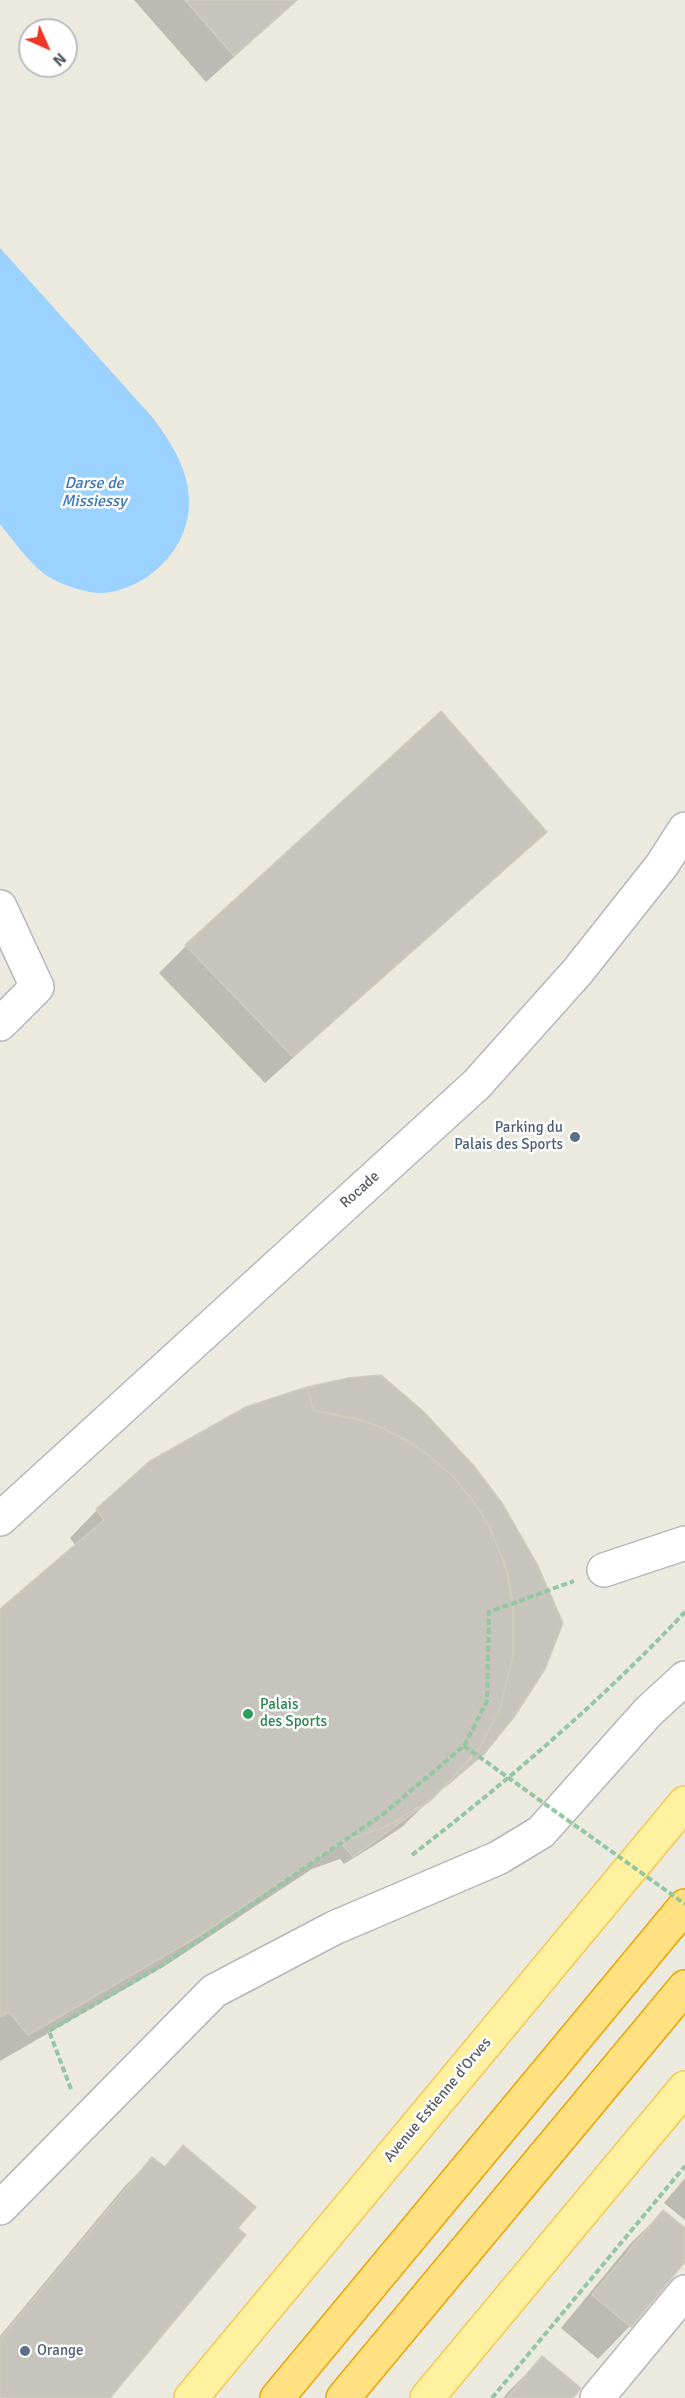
<!DOCTYPE html>
<style>
body{margin:0}
#map{position:relative;width:685px;height:2398px;overflow:hidden;background:#ece9df;font-family:Signika,sans-serif}
canvas{display:block}
.north{position:absolute;left:18px;top:18px;width:60px;height:60px;box-sizing:border-box;background:#fff;border:2px solid #bcbec0;border-radius:50%;rotate:135deg;font-size:16px;font-weight:700;line-height:24px;text-align:center;color:#585c61}
.north::after{content:'';display:block;margin:auto;width:21px;height:27px;background:#ed3724;clip-path:polygon(50% 0,100% 100%,50% 72%,0 100%)}
</style>
<div id="map">
<canvas width="685" height="2398"></canvas>
<div class="north">N</div>
</div>
<script>
const g = document.querySelector('canvas').getContext('2d');
g.lineJoin = 'round';
function paint(path, color) {
  g.fillStyle = color;
  g.fill(path, 'evenodd');
}
function strokePath(path, color, width, dash) {
  g.strokeStyle = color;
  g.lineWidth = width;
  g.lineCap = dash ? 'butt' : 'round';
  g.setLineDash(dash || []);
  g.stroke(path);
}
function write(font, color, halo, rows, align = 'center') {
  g.font = font + ' Signika,sans-serif';
  g.lineWidth = 5;
  g.setLineDash([]);
  g.textBaseline = 'middle';
  g.strokeStyle = halo;
  g.fillStyle = color;
  for (const [text, x, y, turn = 0] of rows) {
    g.save();
    g.translate(x, y);
    g.rotate((+turn || 0) * Math.PI / 180);
    g.textAlign = isNaN(turn) ? turn : align;
    if (halo) g.strokeText(text, 0, 0);
    g.fillText(text, 0, 0);
    g.restore();
  }
}
const water = new Path2D(`
 M0,248L153,418C172,444 190,471 189,505C188,549 148,589 103,593C86,594 56,583 43,573C27,560 13,540 0,524Z`);
const shadow = new Path2D(`
 M134,0H298L206,82Z
 M545,832L265,1083L159,973L186,946Z
 M381,1376L535,1565L461,1769L402,1827L378,1843L344,1864L340,1859L312,1869L168,1964L0,2061V1612L76,1546L70,1538L97,1510Z
 M183,2147L236,2229L108,2398H0V2336L125,2186L152,2159L163,2168Z
 M685,2178V2220L664,2203Z
 M663,2212L685,2230V2260L630,2326L598,2359L561,2328L630,2244Z
 M542,2358L571,2398H503L510,2390Z`);
const building = new Path2D(`
 M185,0H297L234,56Z
 M441,711L547,832L293,1057L185,945Z
 M381,1375L424,1412L474,1466L502,1503L537,1564L563,1623L545,1669L514,1717L484,1754L445,1787L482,1743L500,1708L513,1656V1605L508,1575L491,1529L471,1498L453,1476L424,1452L393,1433L360,1419L313,1410L307,1387L348,1378Z
 M307,1387L313,1410L371,1423L409,1441L424,1452L453,1476L482,1513L504,1560L513,1605V1656L500,1708L482,1743L467,1763L431,1800L385,1827L341,1842L197,1937L28,2035L9,2012L0,2017V1609L104,1520L96,1509L150,1461L246,1407Z
 M431,1800L353,1857L343,1845L348,1840L385,1827L407,1817Z
 M183,2145L256,2207L238,2228L246,2235L110,2398H0V2339L152,2157L165,2167Z
 M663,2210L685,2228V2262L631,2327L592,2295Z
 M542,2356L581,2388L573,2398H507Z`);
const path = new Path2D(`
 M412,1855C509,1780 601,1701 685,1612
 M71,2089L49,2031L161,1966L382,1815L464,1746L487,1701L489,1612L574,1581
 M492,2398L685,2166`);
const minor = new Path2D(`
 M0,907L37,987L0,1024
 M0,1519L477,1084L578,971L662,865L685,829
 M604,1570L685,1543
 M0,2208L214,1991L334,1928L498,1858L541,1832L648,1712L685,1678
 M597,2398L685,2292`);
const major = new Path2D(`
 M191,2398L685,1803
 M427,2398L685,2088`);
const highway = new Path2D(`
 M277,2398L685,1906
 M343,2398L685,1987`);
const pathBridge = new Path2D(`
 M464,1746L685,1904`);
const markers = [
 [575,1137,6,"#5c6f8a"],
 [248,1714,6,"#2e9e5b"],
 [25,2351,6,"#5c6f8a"]
];
const serviceNames = [
 ["Parking du",563,1128],
 ["Palais des Sports",563,1145],
 ["Orange",37,2351,"left"]
];
const streetNames = [
 ["Rocade",360,1190,-42],
 ["Avenue Estienne d'Orves",438,2100,-50]
];
const leisureNames = [
 ["Palais",260,1705],
 ["des Sports",260,1722]
];
const waterNames = [
 ["Darse de",94,484],
 ["Missiessy",94,502]
];
paint(water, '#9bd2ff');
paint(shadow, '#0003');
paint(building, '#c6c4bc');
strokePath(building, '#d0cbbd', 1.5);
strokePath(minor, '#b5b7bd', 36);
strokePath(major, '#f4c94f', 36);
strokePath(highway, '#eaa500', 36);
strokePath(path, '#93c6a2', 4, [6, 3]);
strokePath(minor, '#fff', 33);
strokePath(major, '#fff1a0', 33);
strokePath(highway, '#ffe182', 33);
strokePath(pathBridge, '#93c6a2', 4, [6, 3]);
for (const [x, y, r, color] of markers) {
  const dot = new Path2D();
  dot.arc(x, y, r, 0, 2 * Math.PI);
  g.fillStyle = color;
  g.fill(dot);
  strokePath(dot, '#fff', 2);
}
write('15px', '#4e5e75', '#fff', serviceNames, 'right');
write('15px', '#585c61', '#fff', streetNames);
write('15px', '#27864d', '#fff', leisureNames, 'left');
write('italic 16px', '#3a77bb', '#fff', waterNames);
</script>
